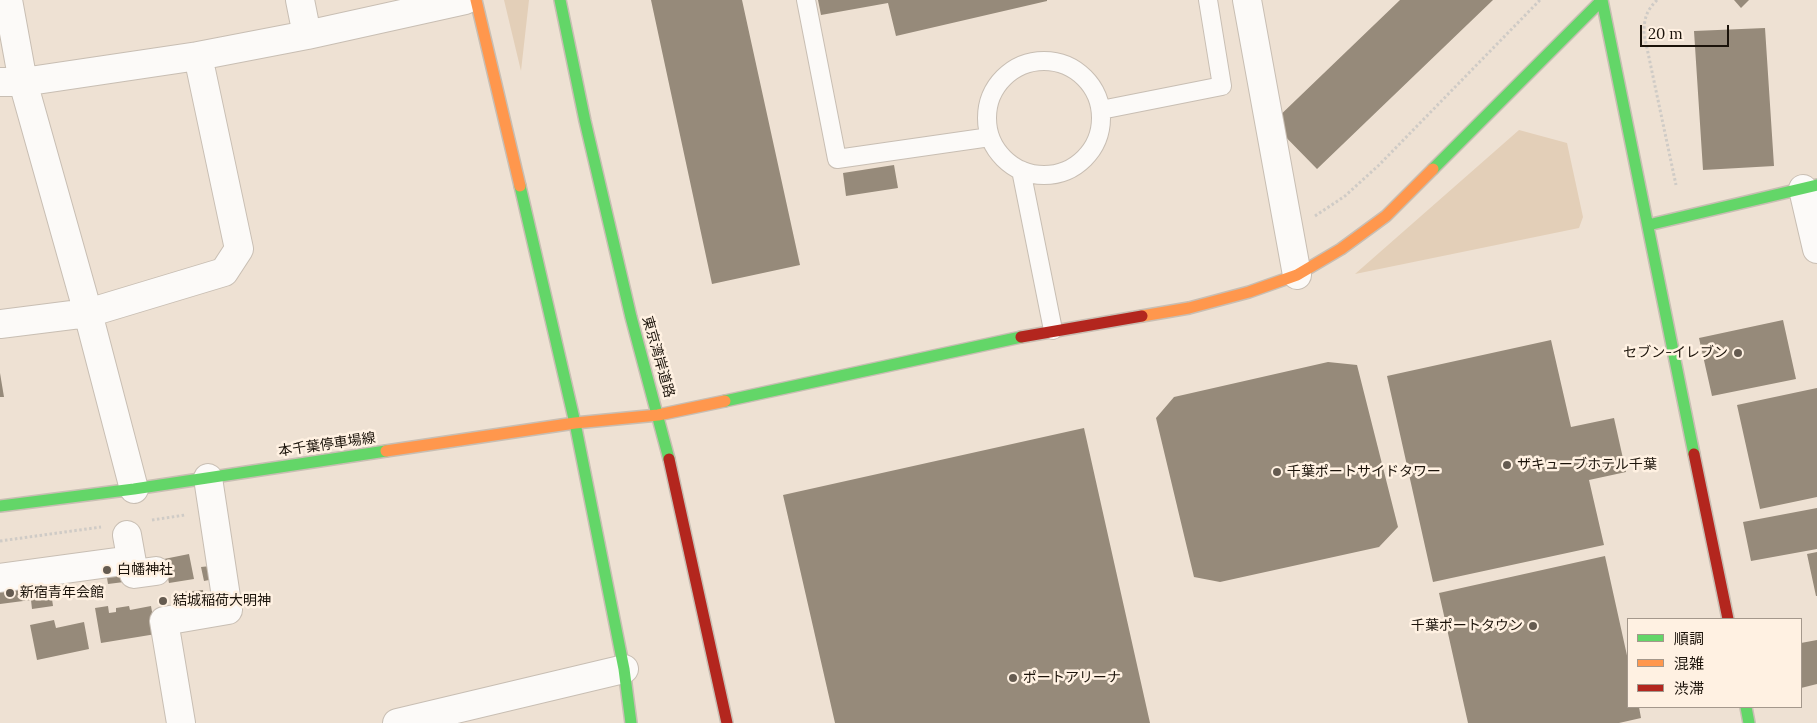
<!DOCTYPE html>
<meta charset="utf-8">
<style>
body{margin:0}
#map{position:relative;width:1817px;height:723px;overflow:hidden;background:#eee1d3;font-family:Lora,"Noto Sans JP",serif}
canvas{display:block}
.legend{position:absolute;left:1627px;top:618px;width:175px;height:90px;box-sizing:border-box;background:#fff1e2;border:1px solid #a4988c;margin:0;padding:6px 9px;list-style:none;font-size:15px;color:#1b130a}
.legend li{display:flex;align-items:center;gap:10px;height:25px}
.legend b{width:25px;border:1px solid #a4988c}
.scale{position:absolute;left:1640px;top:25px;width:89px;height:22px;box-sizing:border-box;border:2px solid #1b130a;border-top:0;padding-left:6px;font-size:15px;line-height:18px;white-space:nowrap;color:#1b130a;-webkit-text-stroke:4px #fff1e2;paint-order:stroke}
</style>
<div id="map">
<canvas width="1817" height="723"></canvas>
<ul class="legend">
<li><b style="height:6px;background:#63d668"></b>順調</li>
<li><b style="height:6px;background:#ff974d"></b>混雑</li>
<li><b style="height:6px;background:#b3261e"></b>渋滞</li>
</ul>
<div class="scale">20 m</div>
</div>
<script>
const g = document.querySelector('canvas').getContext('2d');
g.lineJoin = 'round';
function paint(path, color) {
  g.fillStyle = color;
  g.fill(path, 'evenodd');
}
function strokePath(path, color, width, dash) {
  g.strokeStyle = color;
  g.lineWidth = width;
  g.lineCap = dash ? 'butt' : 'round';
  g.setLineDash(dash || []);
  g.stroke(path);
}
function write(font, color, halo, rows, align = 'center') {
  g.font = font + ' Lora,"Noto Sans JP",serif';
  g.lineWidth = 5;
  g.setLineDash([]);
  g.textBaseline = 'middle';
  g.strokeStyle = halo;
  g.fillStyle = color;
  for (const [text, x, y, turn = 0] of rows) {
    g.save();
    g.translate(x, y);
    g.rotate((+turn || 0) * Math.PI / 180);
    g.textAlign = isNaN(turn) ? turn : align;
    if (halo) g.strokeText(text, 0, 0);
    g.fillText(text, 0, 0);
    g.restore();
  }
}
const green = new Path2D(`
 M504,0H529L521,71Z
 M1519,130L1567,143L1583,217L1579,228L1355,274Z`);
const building = new Path2D(`
 M651,0H742L800,265L712,284Z
 M818,0H1047V1L896,36L888,3L821,15Z
 M1400,0H1493L1317,169L1272,123Z
 M1734,0H1749L1741,8Z
 M1765,28L1774,166L1703,170L1694,31Z
 M894,165L898,188L846,196L843,173Z
 M1783,320L1796,379L1712,396L1699,338Z
 M1551,340L1571,427L1614,418L1626,472L1589,480L1604,545L1433,582L1387,376Z
 M1328,362L1357,365L1398,527L1379,547L1220,582L1194,577L1156,418L1174,397Z
 M0,373L4,397H0Z
 M1817,388V497L1760,509L1737,405Z
 M1084,428L1150,723H835L783,495Z
 M1817,508V549L1751,561L1743,522Z
 M1817,552V596H1816L1807,554Z
 M189,554L194,579L169,583L164,559Z
 M1605,556L1628,660V707H1639L1641,718L1619,723H1468L1439,593Z
 M211,566L214,579L204,581L201,567Z
 M122,570L124,582L108,584L106,572Z
 M49,578L53,606L32,609L31,600L0,604V584Z
 M203,590L204,602L183,604L182,592Z
 M108,606L109,613L116,612V608L129,606L130,610L151,606L156,634L101,643L95,608Z
 M54,620L56,628L84,622L89,649L37,660L30,625Z
 M1817,640V684L1801,688V643Z`);
const path = new Path2D(`
 M1657,0C1646,11 1644,19 1644,34L1676,185
 M1315,216L1345,196L1379,165L1540,0
 M152,520L185,515
 M0,541L101,527`);
const lane = new Path2D(`
 M806,0L837,159L990,137
 M987 118a57 57 0 1 1 114 0a57 57 0 1 1-114 0Z
 M1101,110L1222,86L1208,0
 M1021,170L1053,330`);
const street = new Path2D(`
 M8,0L23,82L88,313L134,489
 M300,0L307,35
 M1247,0L1297,275
 M0,82H23L198,56L307,35L465,0
 M1803,189L1817,249
 M0,324L88,313L224,272L239,249L198,56
 M127,535L134,574L156,571
 M0,578L131,560
 M181,723L164,621L228,610L208,478
 M397,723L624,669`);
const fast = new Path2D(`
 M560,0L585,121L631,317L669,459
 M1602,0L1694,454
 M1433,169L1602,0
 M520,186L575,423L624,669L631,723
 M1648,225L1817,185
 M725,401L1021,337
 M0,506L134,489L386,451
 M1746,707L1749,723`);
const slow = new Path2D(`
 M476,0L520,186
 M1142,316L1189,308L1249,292L1297,275L1341,249L1386,216L1433,169
 M386,451L575,423L658,415L725,401`);
const jam = new Path2D(`
 M1021,337L1142,316
 M1694,454L1728,619
 M669,459L727,723`);
const markers = [
 [1738,353,5,"#655b50"],
 [1507,465,5,"#655b50"],
 [1277,472,5,"#655b50"],
 [107,570,5,"#655b50"],
 [10,593,5,"#655b50"],
 [163,601,5,"#655b50"],
 [1533,626,5,"#655b50"],
 [1013,678,5,"#655b50"]
];
const poiNames = [
 ["セブン-イレブン",1728,353,"right"],
 ["ザキューブホテル千葉",1517,465],
 ["千葉ポートサイドタワー",1287,472],
 ["白幡神社",117,570],
 ["新宿青年会館",20,593],
 ["結城稲荷大明神",173,601],
 ["千葉ポートタウン",1523,626,"right"],
 ["ポートアリーナ",1023,678]
];
const streetNames = [
 ["東京湾岸道路",658,357,74],
 ["本千葉停車場線",327,445,-8]
];
paint(green, '#e3cfb8');
paint(building, '#968a7a');
strokePath(lane, '#c8beb3', 20);
strokePath(street, '#c8beb3', 30);
strokePath(fast, '#c8beb3', 14);
strokePath(slow, '#c8beb3', 14);
strokePath(jam, '#c8beb3', 14);
strokePath(path, '#cfcbc6', 3, [2.5, 2.5]);
strokePath(lane, '#fcfaf8', 18);
strokePath(street, '#fcfaf8', 28);
strokePath(fast, '#63d668', 11);
strokePath(slow, '#ff974d', 11);
strokePath(jam, '#b3261e', 11);
for (const [x, y, r, color] of markers) {
  const dot = new Path2D();
  dot.arc(x, y, r, 0, 2 * Math.PI);
  g.fillStyle = color;
  g.fill(dot);
  strokePath(dot, '#fff1e2', 2);
}
write('14px', '#1b130a', '#fff1e2', poiNames, 'left');
write('14px', '#1b130a', '#fff1e2', streetNames);
</script>
